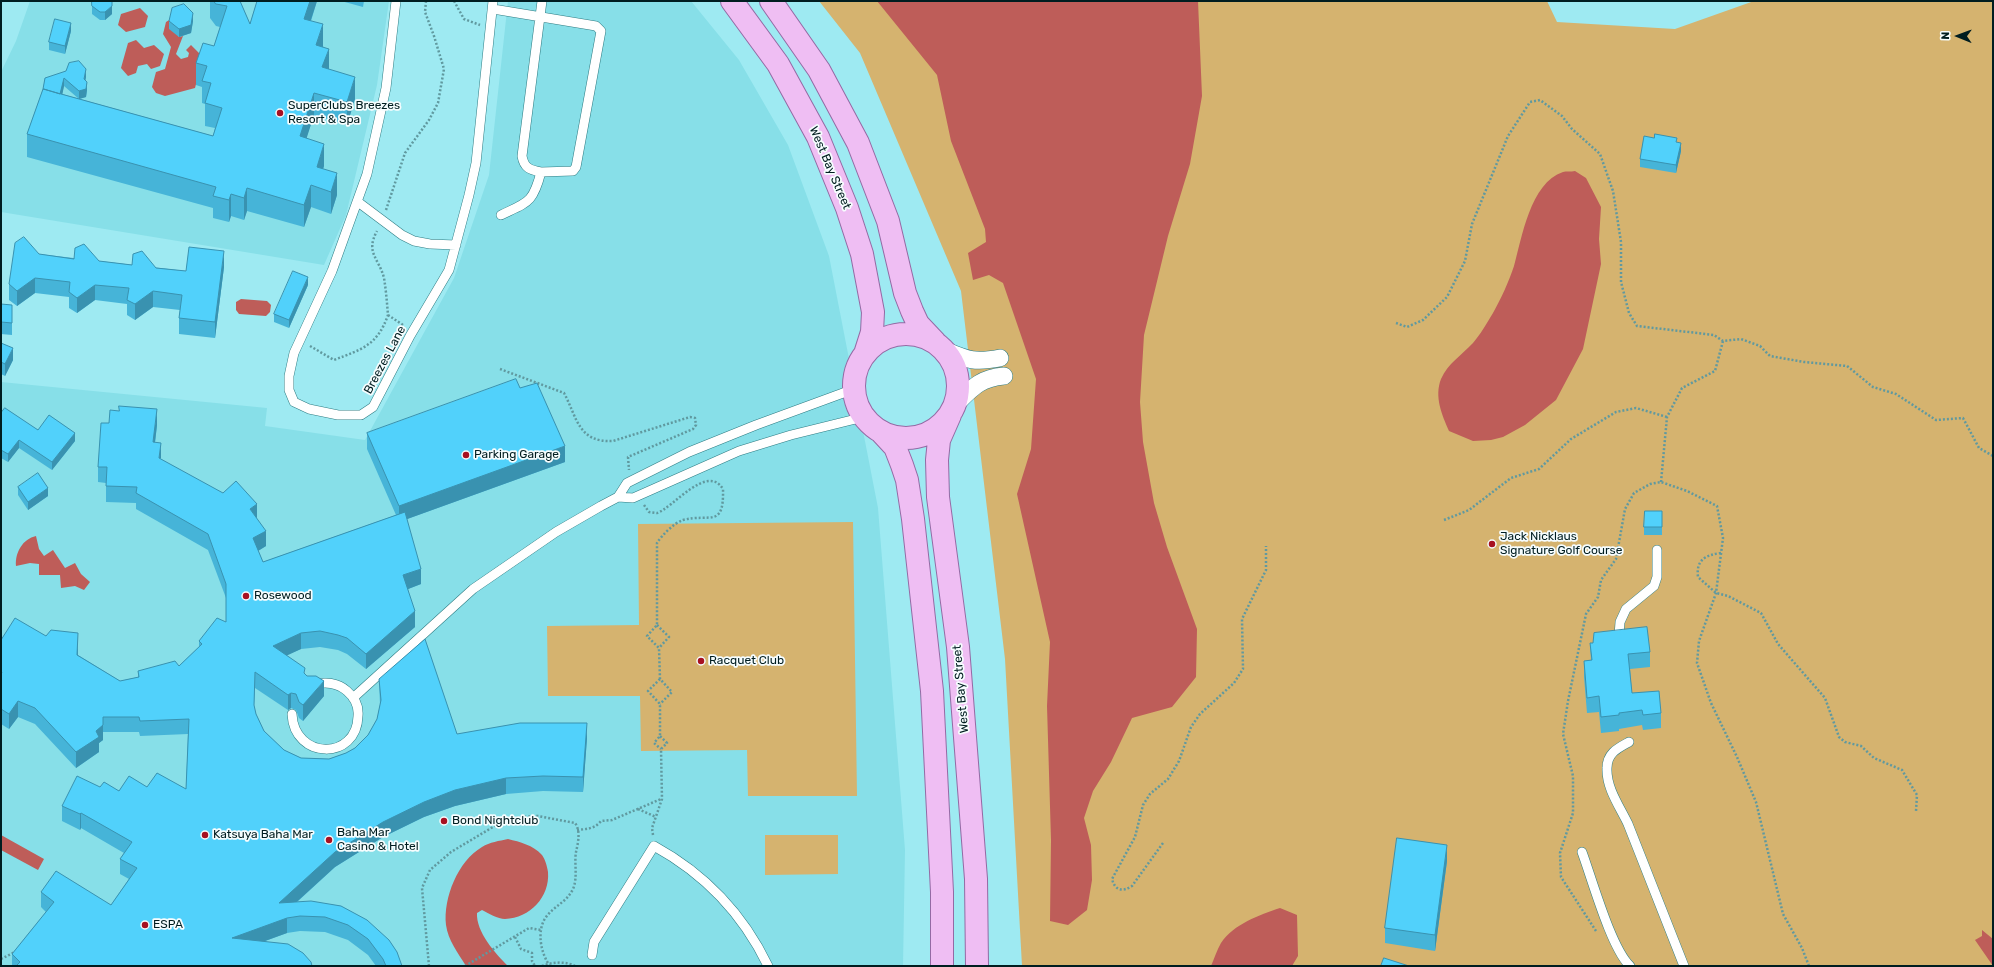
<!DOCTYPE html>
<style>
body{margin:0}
#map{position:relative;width:1994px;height:967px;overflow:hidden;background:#9eeaf2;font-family:Rubik,sans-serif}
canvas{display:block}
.frame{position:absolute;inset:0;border:2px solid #001d20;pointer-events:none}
.north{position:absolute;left:1938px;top:16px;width:40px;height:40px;-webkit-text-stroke:3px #f6fdfe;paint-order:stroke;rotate:271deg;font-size:11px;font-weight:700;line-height:16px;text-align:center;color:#001d20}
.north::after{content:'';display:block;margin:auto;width:14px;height:18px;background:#001d20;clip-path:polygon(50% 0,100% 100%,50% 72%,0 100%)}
</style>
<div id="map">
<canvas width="1994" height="967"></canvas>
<div class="frame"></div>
<div class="north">N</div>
</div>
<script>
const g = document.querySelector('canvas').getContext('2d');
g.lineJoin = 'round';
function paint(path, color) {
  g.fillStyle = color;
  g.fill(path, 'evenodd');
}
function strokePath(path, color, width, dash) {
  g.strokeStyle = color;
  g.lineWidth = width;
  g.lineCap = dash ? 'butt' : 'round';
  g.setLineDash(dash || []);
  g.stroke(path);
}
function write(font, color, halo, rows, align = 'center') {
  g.font = font + ' Rubik,sans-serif';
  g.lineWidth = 3.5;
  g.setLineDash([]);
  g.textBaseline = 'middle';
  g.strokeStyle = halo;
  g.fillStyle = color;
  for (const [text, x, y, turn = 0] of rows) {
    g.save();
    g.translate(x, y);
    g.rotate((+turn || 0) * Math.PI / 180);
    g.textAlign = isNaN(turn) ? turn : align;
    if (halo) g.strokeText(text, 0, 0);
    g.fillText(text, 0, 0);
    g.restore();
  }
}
const built = new Path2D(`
 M30,1H389L377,85L346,215L324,265L1,212V72L16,41Z
 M508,1H691L739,60L788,145L829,256L878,508L905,850L903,966H1V382L267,408L265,426L365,440L454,278L489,175Z`);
const green = new Path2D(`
 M819,1H1547L1557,22L1675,29L1754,1H1993V966H1022L1005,659L961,291L860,53Z
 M853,522L857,796H748L747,750L641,751L640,696H548L547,626L639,625L638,524Z
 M765,835H838V874L765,875Z`);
const water = new Path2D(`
 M877,1H1198L1202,96L1190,164L1168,236L1144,335L1140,402L1143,442L1154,503L1167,547L1197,629L1196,677L1172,707L1132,718L1111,762L1093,791L1084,818L1091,845L1092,880L1087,910L1068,925L1050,921L1051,840L1047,706L1050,642L1017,494L1031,449L1036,379L1003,283L989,275L973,280L968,253L986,242L985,229L951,141L937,75Z
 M140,8L148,16L145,27L126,32L118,25L121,14Z
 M171,19L179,37L183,36L176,54L181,59L188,57L189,53L186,50L191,45L203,57L195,88L165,96L156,93L152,87L156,72L165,69L171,47L163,34L166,22Z
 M136,40L144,48L154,45L164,54L160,66L151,69L147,64L138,66L136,73L128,76L121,68L128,43Z
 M1575,171L1586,178L1601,207L1599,239L1601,264L1583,349L1556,400L1525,425L1503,437L1491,440L1473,441L1449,431C1442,415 1434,397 1441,379C1448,363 1461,356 1473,343C1480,335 1487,323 1493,313C1501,299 1509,281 1514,266C1522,238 1530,183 1563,172C1566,171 1571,172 1575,171Z
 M241,299L267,301L271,305L270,312L266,316L239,314L236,310V302Z
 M36,536L39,549L44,556L53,550L65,568L75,563L81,574L90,582L84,590L75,586L61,588L60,575H39V564L30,563L16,566C15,552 23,539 36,536Z
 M1,835L44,859L38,870L1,850Z
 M508,839C520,842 533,845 542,855C545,859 547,866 548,872C550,897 530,918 505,919C498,919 488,913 482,910L477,913C476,932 495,953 508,966H466C458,953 448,940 446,925C443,898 458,861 482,847C490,842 499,841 508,839Z
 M1280,908L1297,915L1298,956L1292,966H1211C1214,959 1217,950 1221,943C1234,924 1259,915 1280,908Z
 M1982,930L1993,939V966L1975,940L1982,936Z`);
const path = new Path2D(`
 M454,1L464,19L480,25
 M386,210L405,153L429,120L438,103L444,69L434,36L425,12L426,1
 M388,315L403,325
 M1396,323L1407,327L1423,320L1447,297L1465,261L1472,224L1508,136L1530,102L1540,100L1562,116L1572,129L1600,154L1613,191L1621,242V282L1629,313L1637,326L1714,335L1723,341L1741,339L1760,346L1770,356L1804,362L1847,366L1873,387L1896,394L1936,420L1963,418L1979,448L1993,456
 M310,346L334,360C362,349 377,346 388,315C387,303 386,290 384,278C379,258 365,253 377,231
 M500,369L564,393C577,417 578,443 613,441L690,417L695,418L696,425L693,429L628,457L629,470
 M1661,482L1667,417L1682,388L1715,371L1723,341
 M644,505L649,512L657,513C673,508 707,463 723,489C724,529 710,513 683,520C674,523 662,535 657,543V625L647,636L659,648L660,679L672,692L660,704
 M1444,520L1469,510L1511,478L1539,469L1571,439L1616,412L1636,408L1667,417
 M1721,553C1705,555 1696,560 1698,577L1716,593L1728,596L1761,613L1778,644L1825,698L1839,737L1845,742L1861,746L1874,758L1902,770L1917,795L1916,811
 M657,625L669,637L659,648
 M660,679L648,691L660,704V736L654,743L661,749
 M638,809L656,817
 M577,830C586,829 595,829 601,821L612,820L661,799
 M653,835L652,828L662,799L661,749L667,743L660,736
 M1163,843L1132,886C1123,892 1115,891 1112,879L1135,837L1143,805L1150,794L1168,779L1179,761L1191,727L1200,714L1234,683L1243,669L1242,619L1266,570V546
 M1596,931L1561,877L1560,853L1573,813V776L1563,734L1568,701L1586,614L1598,597L1601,580L1616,559L1625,509L1634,493L1650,484L1661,482L1687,491L1717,506L1723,538L1716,593L1699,641L1697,663L1711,703L1737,757L1756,802L1783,914L1802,948L1809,966
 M515,937L521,949L532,953V961L535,966
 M1,959L17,951
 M429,966L422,888L430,870L451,852L503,821L521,817L538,816L575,823C581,831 578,843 576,852C574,864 578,877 573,889C567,902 554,906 546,917C536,931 541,954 550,966
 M465,966L529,928L541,930
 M542,966C552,962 566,961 575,966`);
const service = new Path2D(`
 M396,1L386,88L367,174L332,271L294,353L289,376V390L294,402L309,409L338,415H361L373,407L410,336L449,270L469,195L476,163L493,1
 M493,9L596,26L601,31L576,167L573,171L541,172
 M358,202L402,235L414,241L430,244L456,245
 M501,215C528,202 533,203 541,172C530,170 524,168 522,156L542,1
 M618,497L627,483L689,452L756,425L854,389
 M1619,636L1620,622L1626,609L1654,586L1657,577V550
 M353,698L473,589L556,532L601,506L618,497L633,498L739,451L791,435L864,417
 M292,714C294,760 357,761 358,716C359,706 354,697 347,691C338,683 325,681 313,685
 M1629,742C1618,748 1607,753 1607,768C1606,788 1620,807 1628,824C1647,871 1665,919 1684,966
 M1582,852C1592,879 1611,948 1630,966
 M592,955L594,942L654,846C705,874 743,914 768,966`);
const minor = new Path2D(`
 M944,350C968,360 974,363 1000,358
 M955,405C972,388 980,378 1004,376`);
const primary = new Path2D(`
 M732,1L778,64L818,137L847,208L862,254L873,312L872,332L865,354
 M771,1L819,70L858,143L888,221L905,293L912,311L918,324L935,342
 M854 386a52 52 0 1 1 104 0a52 52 0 1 1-104 0Z
 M950,415L939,440L937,460L938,497L958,647L976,879L977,966
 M882,433L895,447L902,465L907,480L913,519L932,691L942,892V966`);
const wall = new Path2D(`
 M92,1L112,14L105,20H100L92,14Z
 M210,1H240L250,24L257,1H317L311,21L323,46L329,69L355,99L347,125L314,115L306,138L324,166L323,169L337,195L331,214L311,207L304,227L247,211L244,220L231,216L229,222L213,218V208L27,157V134L43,89L45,78L86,77L85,81L87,90L86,97L79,99L64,86L62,94L213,136L215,128L205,126V104L202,103V87L196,85V63L214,46L220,27L216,26L210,18Z
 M341,1H364L363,7Z
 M169,21H193L191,33L179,37L169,29Z
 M71,31L65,54L49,50V42Z
 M1677,142L1681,151L1676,173L1640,167V159Z
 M39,254L186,271L224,267L215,338L179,334V318L180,310L153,307L135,320L127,315V304L95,300L77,313L69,308V297L35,293L17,306L9,300V284Z
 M308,285L289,328L274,322V314Z
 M1,304L12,317V335L1,334Z
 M1,343L13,360L5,376L1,374Z
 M520,388L565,462L407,519L421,584L408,589L415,627L366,669L347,654L338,650L320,647L301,649L286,655L305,674L324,696L303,721L299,718L296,710L291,708L288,710L255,688L254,706L256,714L264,731L284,750L301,758L329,759L346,753L355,748L368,735L377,719L380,705L379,679L457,734L587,738L583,792L543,791L506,794L455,806L424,817L383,837L335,867L297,902L341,906L402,966H376L368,955L348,940L325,932L300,931L287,933L265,941L312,966H12V954L46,912L41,907V892L111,905L129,879L120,874V859L124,853L81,828L80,830L62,821V806L100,787L119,791L147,787L186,789L188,734L140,736L139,732H103V740L99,743V752L76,768L35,724L18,717L9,729L1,724V640L46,636L78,649V655L120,681L138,677V671L179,666L199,647V641L226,622V598L208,550L136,509V503L106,502V483L98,482V467L157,425L155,443L161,459L257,519L266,546L258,551L263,562L396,515L367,449V433Z
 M1,413L38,430L75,441L52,470L19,448L8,462L1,458Z
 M18,487L48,496L28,510L18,495Z
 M1662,511V535H1644V527Z
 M1590,643L1650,652V667L1630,669L1632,693L1661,713V728L1643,730L1642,725L1619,729V731L1601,733L1599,712L1587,713L1584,677V661L1591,660Z
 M1447,861L1435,951L1385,943V928Z`);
const shadedWall = new Path2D(`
 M310,1H317L304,41V19Z
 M112,6V14L105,20V12Z
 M193,13V21L191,33L179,37V29Z
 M71,23V31L65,54V46Z
 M323,24V46L316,68V45Z
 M329,49V71L322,67Z
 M86,69V77L84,87V79Z
 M355,77V99L347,125V102Z
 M64,78V86L60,106L43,111Z
 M87,82V90L86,97L79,99V91Z
 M314,93V115L300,159V136Z
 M1681,143V151L1676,173V165Z
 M324,144V166L317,187V167Z
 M337,173V195L331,214V192Z
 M311,185V207L304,227V205Z
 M247,188V211L244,220V198Z
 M231,194V216L229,222V200Z
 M224,251V267L215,338V322Z
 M308,277V285L289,328V320Z
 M35,278V293L17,306V291Z
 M95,285V300L77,313V298Z
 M153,291V307L135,320V304Z
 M13,348V360L5,376V364Z
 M157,409V425L153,458V442Z
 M75,433V441L52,470V462Z
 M19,440V448L8,462V454Z
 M161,443V458H159Z
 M565,446V462L399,522V506Z
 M48,488V496L28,510V502Z
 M257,504V519L250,509Z
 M266,531V546L253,554V538Z
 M421,569V584L403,591V575Z
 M415,611V627L366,669V654Z
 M78,633V649L77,670V655Z
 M301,633V649L273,662V646Z
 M324,681V696L303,721V705Z
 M291,693V708L288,710V695Z
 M18,701V717L9,729V714Z
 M103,717V740L99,743V752L76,768V752L96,731Z
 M587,723V738L583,792V777Z
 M506,778V794L455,806L424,817L383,837L335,867L279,918V903L335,852L383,822L424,802L455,790Z
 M81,813V828L80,830V814Z
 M1447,845V861L1435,951V935Z
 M287,918V933L232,953V938Z`);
const building = new Path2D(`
 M92,1H112V6L105,12H100L92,6Z
 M214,1H240L250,24L257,1H310L304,19L323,24L316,45L329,49L322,67L355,77L347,102L314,93L300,136L324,144L317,167L337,173L331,192L311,185L304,205L247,188L244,198L231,194L229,200L213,196L216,187L27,134L43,89L213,136L222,108L205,103L211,83L202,81L207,66L196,63L203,43L214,46L227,6L216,4Z
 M184,4L193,13L191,25L179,29L169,21L172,8Z
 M55,19L71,23L65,46L49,42Z
 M79,61L86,69L84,79L87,82L86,89L79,91L64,78L60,94L44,89H43L45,78L66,71L69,63Z
 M1655,134L1677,138L1676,142L1681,143L1676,165L1640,159L1644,136L1654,138Z
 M24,237L39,254L74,259L75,248L84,244L99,261L132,265L133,254L142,251L156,268L186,271L189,247L224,251L215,322L179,318L182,295L153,291L135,304L127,300L129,288L95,285L77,298L69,292L70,282L35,278L17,291L9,284L15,243Z
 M293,271L308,277L289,320L274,314Z
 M1,304L12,305V323L1,322Z
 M1,343L13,348L5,364L1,362Z
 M516,379L520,388L537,383L565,446L399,506L367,433Z
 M119,406L157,409L153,442L161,443L159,458L223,493L236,481L257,504L250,509L266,531L253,538L263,562L405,512L421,569L403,575L415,611L366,654L347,638L338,635L320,631L301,633L273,646L305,668L304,673L307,676H316L324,681L303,705L299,702L296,694L291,693L288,695L255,672L254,705L256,714L264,731L284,750L301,758L329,759L346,753L355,748L368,735L377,719L381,700L379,679L425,639L457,734L520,723H587L583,777L543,776L506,778L455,790L424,802L383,822L335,852L279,903L311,901L341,906L367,920L389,940L397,952L402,966H386L383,959L368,939L348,925L325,917L300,916L287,918L232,938L288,944L303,953L311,962L312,966H16L20,962L12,954L54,902L41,892L56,871L111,905L137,868L120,859L132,842L81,813L80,814L62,806L77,776L100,787L104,782L119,791L129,776L147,787L157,773L186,789L189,719L140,721L139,717H103V725L96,731L99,737L76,752L35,708L18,701L9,714L1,709V674L2,672L1,671V640L15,618L46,636L51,630L78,633L77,655L120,681L139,677L138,671L175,661L179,666L202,644L199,641L217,618L226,622V584L208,534L136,493L137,487L106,486L107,467H98L101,423H109L110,410L119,411Z
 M5,408L38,430L49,415L75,433L52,462L19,440L8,454L1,450V413Z
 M38,473L48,488L28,502L18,487Z
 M1645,511H1662V527H1644Z
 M1647,627L1650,652L1628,654L1632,693L1659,691L1661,713L1643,715L1642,710L1619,713V715L1601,717L1599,696L1587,698L1584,661L1592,660L1590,643H1593L1594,633Z
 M1397,838L1447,845L1435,935L1385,928Z
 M1384,958L1409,966H1381Z`);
const markers = [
 [280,113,4,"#a71021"],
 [466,455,4,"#a71021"],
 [1492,544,4,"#a71021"],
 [246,596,4,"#a71021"],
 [701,661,4,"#a71021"],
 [444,821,4,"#a71021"],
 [205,835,4,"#a71021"],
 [329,840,4,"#a71021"],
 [145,925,4,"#a71021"]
];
const poiNames = [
 ["SuperClubs Breezes",288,106],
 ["Resort & Spa",288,120],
 ["Parking Garage",474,455],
 ["Jack Nicklaus",1500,537],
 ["Signature Golf Course",1500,551],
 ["Rosewood",254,596],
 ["Racquet Club",709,661],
 ["Bond Nightclub",452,821],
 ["Baha Mar",337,833],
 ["Casino & Hotel",337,847],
 ["Katsuya Baha Mar",213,835],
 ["ESPA",153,925]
];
const streetNames = [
 ["West Bay Street",830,168,67],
 ["Breezes Lane",385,360,-62],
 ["West Bay Street",961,689,-95]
];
paint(built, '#87dfe8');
paint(green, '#d5b36f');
paint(water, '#be5d59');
strokePath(service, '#2e7c83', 10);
strokePath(minor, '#2e7c83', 18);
strokePath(primary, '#946aa4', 24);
strokePath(path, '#60999f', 2.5, [2, 2]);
strokePath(service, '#fff', 9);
strokePath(minor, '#fff', 17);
strokePath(primary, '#efbef3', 22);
paint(wall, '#46b4d8');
paint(shadedWall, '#3992b0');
paint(building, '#51d1fb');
strokePath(building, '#3992b0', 1);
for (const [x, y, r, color] of markers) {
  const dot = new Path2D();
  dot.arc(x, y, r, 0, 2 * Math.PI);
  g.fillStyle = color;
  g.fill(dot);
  strokePath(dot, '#f6fdfe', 1.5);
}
write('12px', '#001d20', '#f6fdfe', poiNames, 'left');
write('12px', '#001d20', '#f6fdfe', streetNames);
</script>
